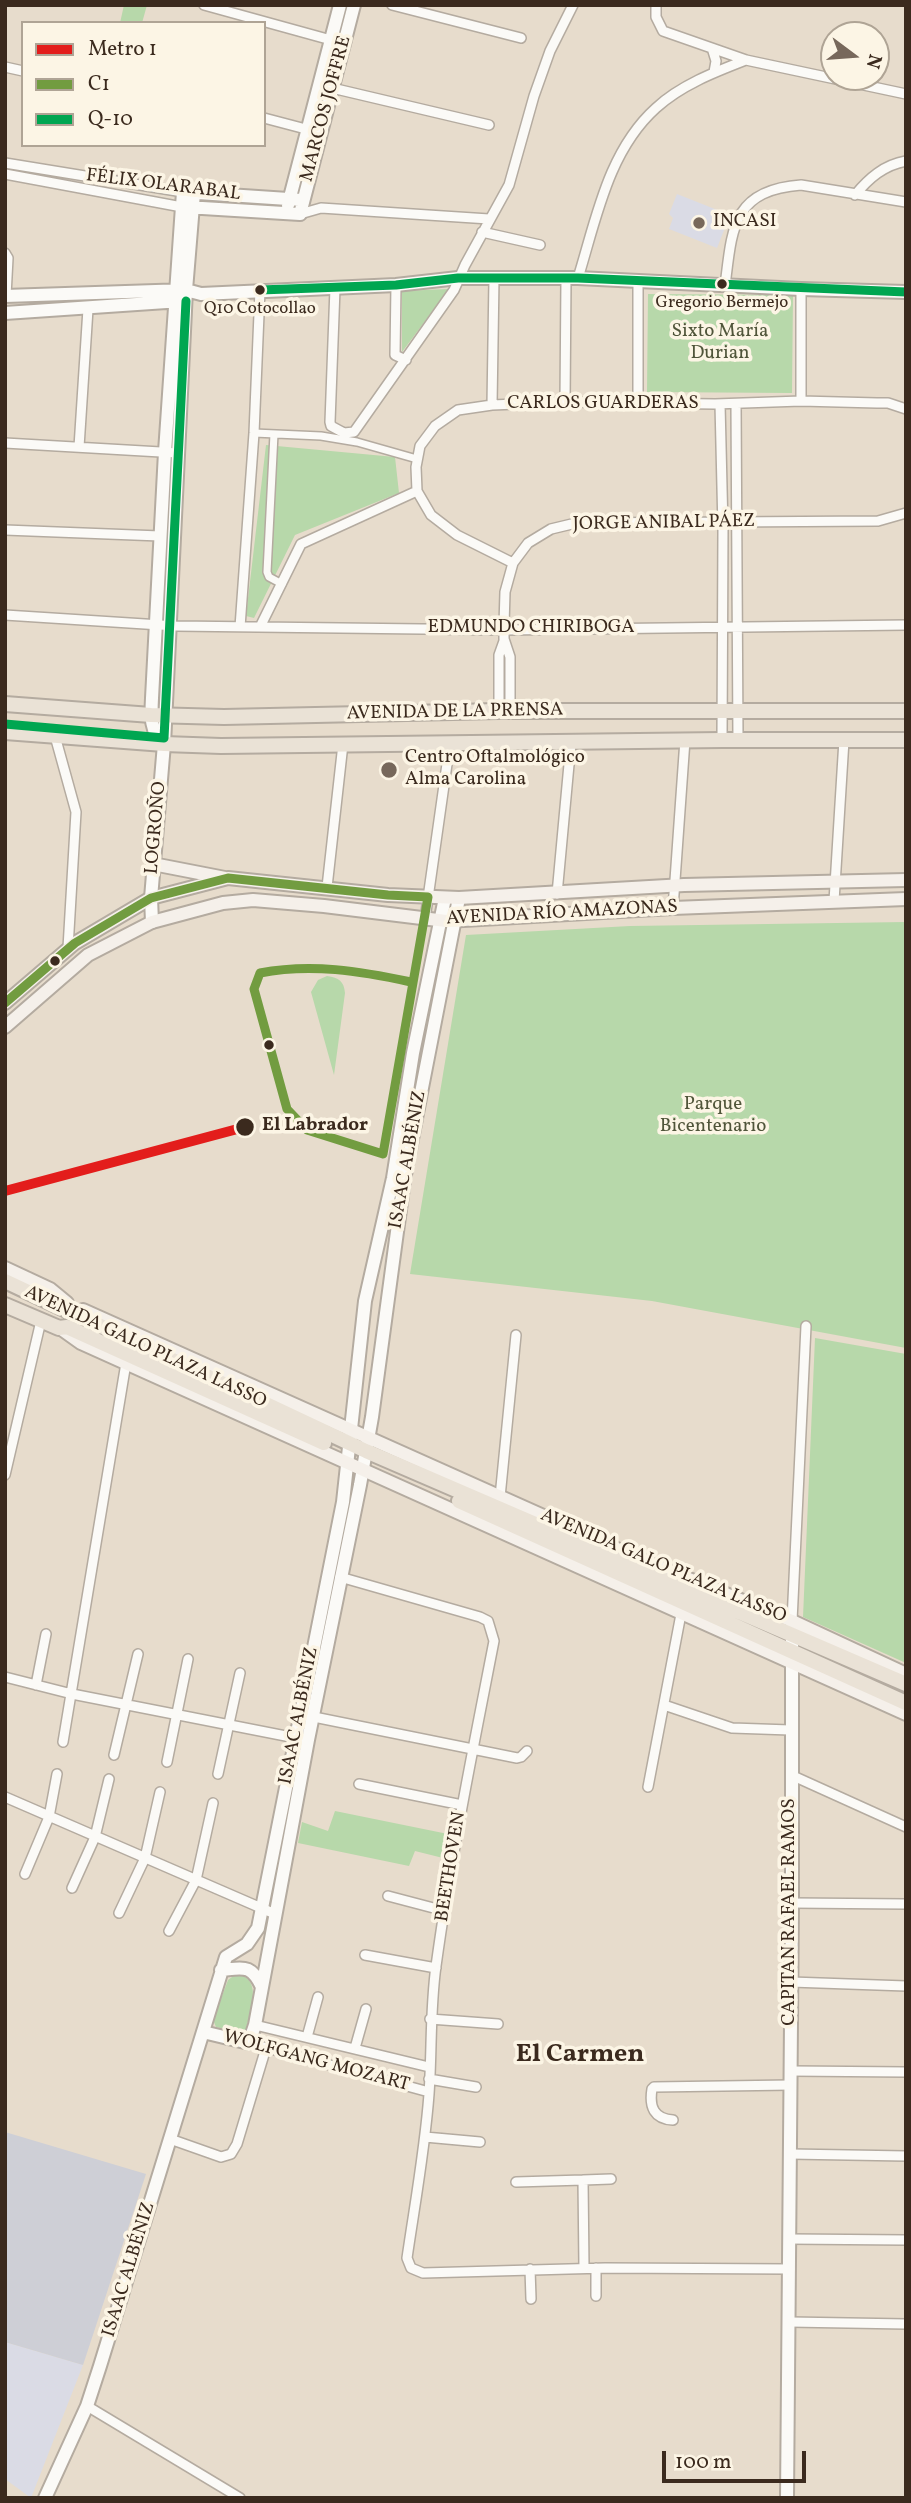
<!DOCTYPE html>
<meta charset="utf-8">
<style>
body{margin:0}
#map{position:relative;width:911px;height:2503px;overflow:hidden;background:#e7dccc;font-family:Vollkorn,serif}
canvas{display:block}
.frame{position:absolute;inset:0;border:7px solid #3b2a1e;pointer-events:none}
.legend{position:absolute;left:21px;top:21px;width:245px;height:126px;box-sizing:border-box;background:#fcf5e5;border:2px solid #afa495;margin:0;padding:9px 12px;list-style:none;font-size:21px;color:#3b2a1e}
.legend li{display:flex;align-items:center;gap:14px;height:35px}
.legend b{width:35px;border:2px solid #afa495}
.north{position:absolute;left:820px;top:21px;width:70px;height:70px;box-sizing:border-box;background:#fcf5e5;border:2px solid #afa495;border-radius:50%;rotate:106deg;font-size:19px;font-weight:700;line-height:28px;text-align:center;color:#3b2a1e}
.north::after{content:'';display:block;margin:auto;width:24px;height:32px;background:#77685b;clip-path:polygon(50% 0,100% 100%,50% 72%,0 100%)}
.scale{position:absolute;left:662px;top:2451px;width:144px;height:32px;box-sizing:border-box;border:4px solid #3b2a1e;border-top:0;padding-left:9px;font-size:21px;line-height:24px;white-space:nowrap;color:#3b2a1e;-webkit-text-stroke:5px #fcf5e5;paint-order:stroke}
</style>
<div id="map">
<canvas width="911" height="2503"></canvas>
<div class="frame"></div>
<ul class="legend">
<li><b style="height:9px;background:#e31d1b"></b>Metro 1</li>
<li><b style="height:9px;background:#729c40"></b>C1</li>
<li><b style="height:9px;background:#00a651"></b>Q-10</li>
</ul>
<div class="north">N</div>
<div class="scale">100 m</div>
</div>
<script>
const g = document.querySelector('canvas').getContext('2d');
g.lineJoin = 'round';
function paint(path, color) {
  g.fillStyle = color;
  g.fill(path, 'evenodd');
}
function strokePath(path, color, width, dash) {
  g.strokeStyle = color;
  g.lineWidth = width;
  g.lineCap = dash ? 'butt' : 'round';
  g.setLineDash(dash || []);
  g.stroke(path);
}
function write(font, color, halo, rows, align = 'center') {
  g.font = font + ' Vollkorn,serif';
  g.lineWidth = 7;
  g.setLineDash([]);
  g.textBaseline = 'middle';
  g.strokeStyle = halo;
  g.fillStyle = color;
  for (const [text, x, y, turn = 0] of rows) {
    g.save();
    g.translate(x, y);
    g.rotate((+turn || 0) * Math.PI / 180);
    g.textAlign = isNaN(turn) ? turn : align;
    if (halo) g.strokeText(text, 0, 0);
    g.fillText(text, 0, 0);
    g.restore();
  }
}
const built = new Path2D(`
 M677,194L730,215L717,248L669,229L673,218L669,214Z
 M5,2342L83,2365L31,2498L5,2479Z`);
const industrial = new Path2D(`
 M5,2132L146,2174L83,2365L5,2342Z`);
const green = new Path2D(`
 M124,5H147L142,23H120Z
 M449,289L402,352V291Z
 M648,294L793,295L792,393L647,392Z
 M266,445L395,457L399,493L295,535L254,618L246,616Z
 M906,922V1348L652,1301L410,1274L466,935L630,926Z
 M327,976C339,978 344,981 345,993L334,1075L311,992L318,980Z
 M815,1338L906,1354V1663L803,1617Z
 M335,1811L448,1834L443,1858L415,1851L409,1866L298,1843L302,1822L328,1831Z
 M236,1974C264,1978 250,2011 246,2030L240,2033L216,2027L213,2020L228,1980Z`);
const pedestrian = new Path2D(`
 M254,433L321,436L357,442L417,459
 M274,434L267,572L269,577L282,584`);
const minor = new Path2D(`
 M204,5L331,40
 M392,5L521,38
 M656,5V17L663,31L746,60L906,94
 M712,48L716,61L714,72
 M5,67L23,71
 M332,88L489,125
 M264,118L321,133
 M5,163L183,192
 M5,174L182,207
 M855,195C869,178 884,165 906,161
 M300,214L321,208L489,219
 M482,232L540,245
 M5,253L8,258L6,296
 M578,278C596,220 608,151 656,108C681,85 715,72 746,60
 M396,285L395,355L406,360
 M725,286C732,229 732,190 801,185L906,202
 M335,288L330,422L331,426L344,433L354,432L454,290L465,265L509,185L534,96L550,51L573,5
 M801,289V401
 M565,402L566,279
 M638,403V282
 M720,404L723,529L722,740
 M736,404L738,740
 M492,405L494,278
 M5,443L178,453
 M79,447L88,309
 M5,530L160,536
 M513,563L457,535L431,515L417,491L416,467L420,446L435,426L458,410L492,405L565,402L715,404L801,401L877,403H888L906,409
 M5,615L176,626L504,630L906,625
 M240,627L254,433L260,290
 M260,627L301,544L417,491
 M499,711V655L504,641
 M510,711V657L504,639V625L505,592L513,563L528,543L551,529L576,523L878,521L906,513
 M55,736L76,812L68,948
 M327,887L343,744
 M557,894L571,743
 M834,901L844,740
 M673,908L685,740
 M425,919L450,743
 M5,1475L40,1325
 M500,1497L516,1335
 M340,1577L480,1617L488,1621L494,1641C473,1749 451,1857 436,1966C430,2009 432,2051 429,2094C425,2149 415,2203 407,2258L411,2268L423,2273L605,2268L790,2269
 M792,1621L806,1326
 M5,1677L72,1694L301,1739
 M36,1685L46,1634
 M664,1705L732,1728L790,1730
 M309,1716L517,1758L521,1757L527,1751
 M63,1742L126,1363
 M114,1755L138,1654
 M167,1762L188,1659
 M218,1774L240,1673
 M791,1775L906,1827
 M359,1784L462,1805
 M648,1787L681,1614
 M5,1797L275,1914
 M25,1874L49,1817L57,1774
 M72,1888L95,1837L109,1779
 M388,1896L445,1911
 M792,1903L906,1904
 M119,1913L145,1858L160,1792
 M169,1931L196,1880L213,1803
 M365,1955L436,1968
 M791,1982L906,1986
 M430,2019L498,2024
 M255,2025L429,2067
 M307,2037L318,1997
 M249,2043L429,2092
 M355,2048L366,2009
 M791,2071L906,2072
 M429,2079L476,2087
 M673,2120C654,2119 649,2107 652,2089L654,2087L791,2085
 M425,2137L480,2142
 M170,2139L221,2157L231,2154L237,2144L266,2048
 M790,2154L906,2156
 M516,2182L583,2180
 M789,2239L906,2240
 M584,2268L583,2180L611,2179
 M596,2268V2296
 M530,2269L531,2299
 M790,2322L906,2324
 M87,2406L240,2498`);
const tertiary = new Path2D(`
 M288,205L340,5
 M186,207L300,214L354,5
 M5,296L186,290L201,294L396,285L458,278H578L801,289L906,292
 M5,313L181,301
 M164,744C150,732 151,716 152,698L165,452L183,192L303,200
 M152,922L151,898L164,744L186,290L194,193
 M221,1970C244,1968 251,1964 262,1987
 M203,2032L249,2043L255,2025L308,1740L360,1485L372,1417L404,1180L459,898
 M45,2498L87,2406L100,2366L226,1957L247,1944L258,1928L343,1502L365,1301L393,1178L413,1053L445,898
 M787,2498L792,1903V1625`);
const secondary = new Path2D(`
 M153,864L225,878
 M5,1003L75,943L151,898L228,878L388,895L459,898L684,885L906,880
 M5,1027L88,955L152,922L223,903L253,900L324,906L446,921L673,908L906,899
 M5,1268L50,1289L67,1303
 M83,1310L635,1557L792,1621L906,1674
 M60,1328L81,1343L906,1714`);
const primary = new Path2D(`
 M5,704L151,715L224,717L499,711H906
 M5,732L164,744L221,746L722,740H906
 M5,1281L366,1451L906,1684
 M5,1305L59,1328L67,1327L324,1443
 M459,1501L906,1703`);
const bus1 = new Path2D(`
 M5,1003L75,943L151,898L228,878L388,895L428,897L383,1154L307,1130L287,1109L254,989L260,973C311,963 360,971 411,982`);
const bus2 = new Path2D(`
 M260,290L396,285L458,278H578L906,292
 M5,724L164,738L186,301`);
const metro1 = new Path2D(`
 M5,1191L245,1127`);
const markers = [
 [699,223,7,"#77685b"],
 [722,284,6,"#3b2a1e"],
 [260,290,6,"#3b2a1e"],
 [389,770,9,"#77685b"],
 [55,961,6,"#3b2a1e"],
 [269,1045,6,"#3b2a1e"],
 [245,1127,10,"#3b2a1e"]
];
const busNames = [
 ["Gregorio Bermejo",722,304],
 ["Q10 Cotocollao",260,310]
];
const streetNames = [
 ["MARCOS JOFFRE",327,109,-75],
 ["FÉLIX OLARABAL",163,186,7],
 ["CARLOS GUARDERAS",603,405],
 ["JORGE ANIBAL PÁEZ",664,524,-1],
 ["EDMUNDO CHIRIBOGA",531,629],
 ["AVENIDA DE LA PRENSA",455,713,-1],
 ["LOGROÑO",157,828,-85],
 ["AVENIDA RÍO AMAZONAS",562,914,-3],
 ["ISAAC ALBÉNIZ",409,1160,-80],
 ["AVENIDA GALO PLAZA LASSO",145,1348,25],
 ["AVENIDA GALO PLAZA LASSO",663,1567,23],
 ["ISAAC ALBÉNIZ",300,1716,-79],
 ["BEETHOVEN",452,1867,-81],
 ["CAPITAN RAFAEL RAMOS",791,1912,-90],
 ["WOLFGANG MOZART",316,2062,15],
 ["ISAAC ALBÉNIZ",130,2270,-73]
];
const poiNames = [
 ["INCASI",713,223],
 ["Centro Oftalmológico",405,759],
 ["Alma Carolina",405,781]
];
const parkNames = [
 ["Sixto María",720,333],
 ["Durian",720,355],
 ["Parque",713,1106],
 ["Bicentenario",713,1128]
];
const stopNames = [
 ["El Labrador",262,1127]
];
const districtNames = [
 ["El Carmen",580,2056]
];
paint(built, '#dadbe5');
paint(industrial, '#cecfd6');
paint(green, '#b7d8aa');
strokePath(pedestrian, '#b4aba0', 10);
strokePath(minor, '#b4aba0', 12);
strokePath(tertiary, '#b4aba0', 16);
strokePath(secondary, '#b4aba0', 16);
strokePath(primary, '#b4aba0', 18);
strokePath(pedestrian, '#fbfaf7', 7);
strokePath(minor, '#fbfaf7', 9);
strokePath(tertiary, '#fbfaf7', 12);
strokePath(secondary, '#f5f0ea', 12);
strokePath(primary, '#eae2d6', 14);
strokePath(bus1, '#729c40', 9);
strokePath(bus2, '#00a651', 9);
strokePath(metro1, '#e31d1b', 10);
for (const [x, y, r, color] of markers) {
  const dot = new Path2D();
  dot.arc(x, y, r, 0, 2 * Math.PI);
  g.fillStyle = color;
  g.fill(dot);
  strokePath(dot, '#fcf5e5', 2.5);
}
write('17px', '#3b2a1e', '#fcf5e5', busNames);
write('19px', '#3b2a1e', '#fcf5e5', streetNames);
write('19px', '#3b2a1e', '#fcf5e5', poiNames, 'left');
write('19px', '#50553a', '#fcf5e5', parkNames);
write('bold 19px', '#3b2a1e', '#fcf5e5', stopNames, 'left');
write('bold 26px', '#3b2a1e', '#fcf5e5', districtNames);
</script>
